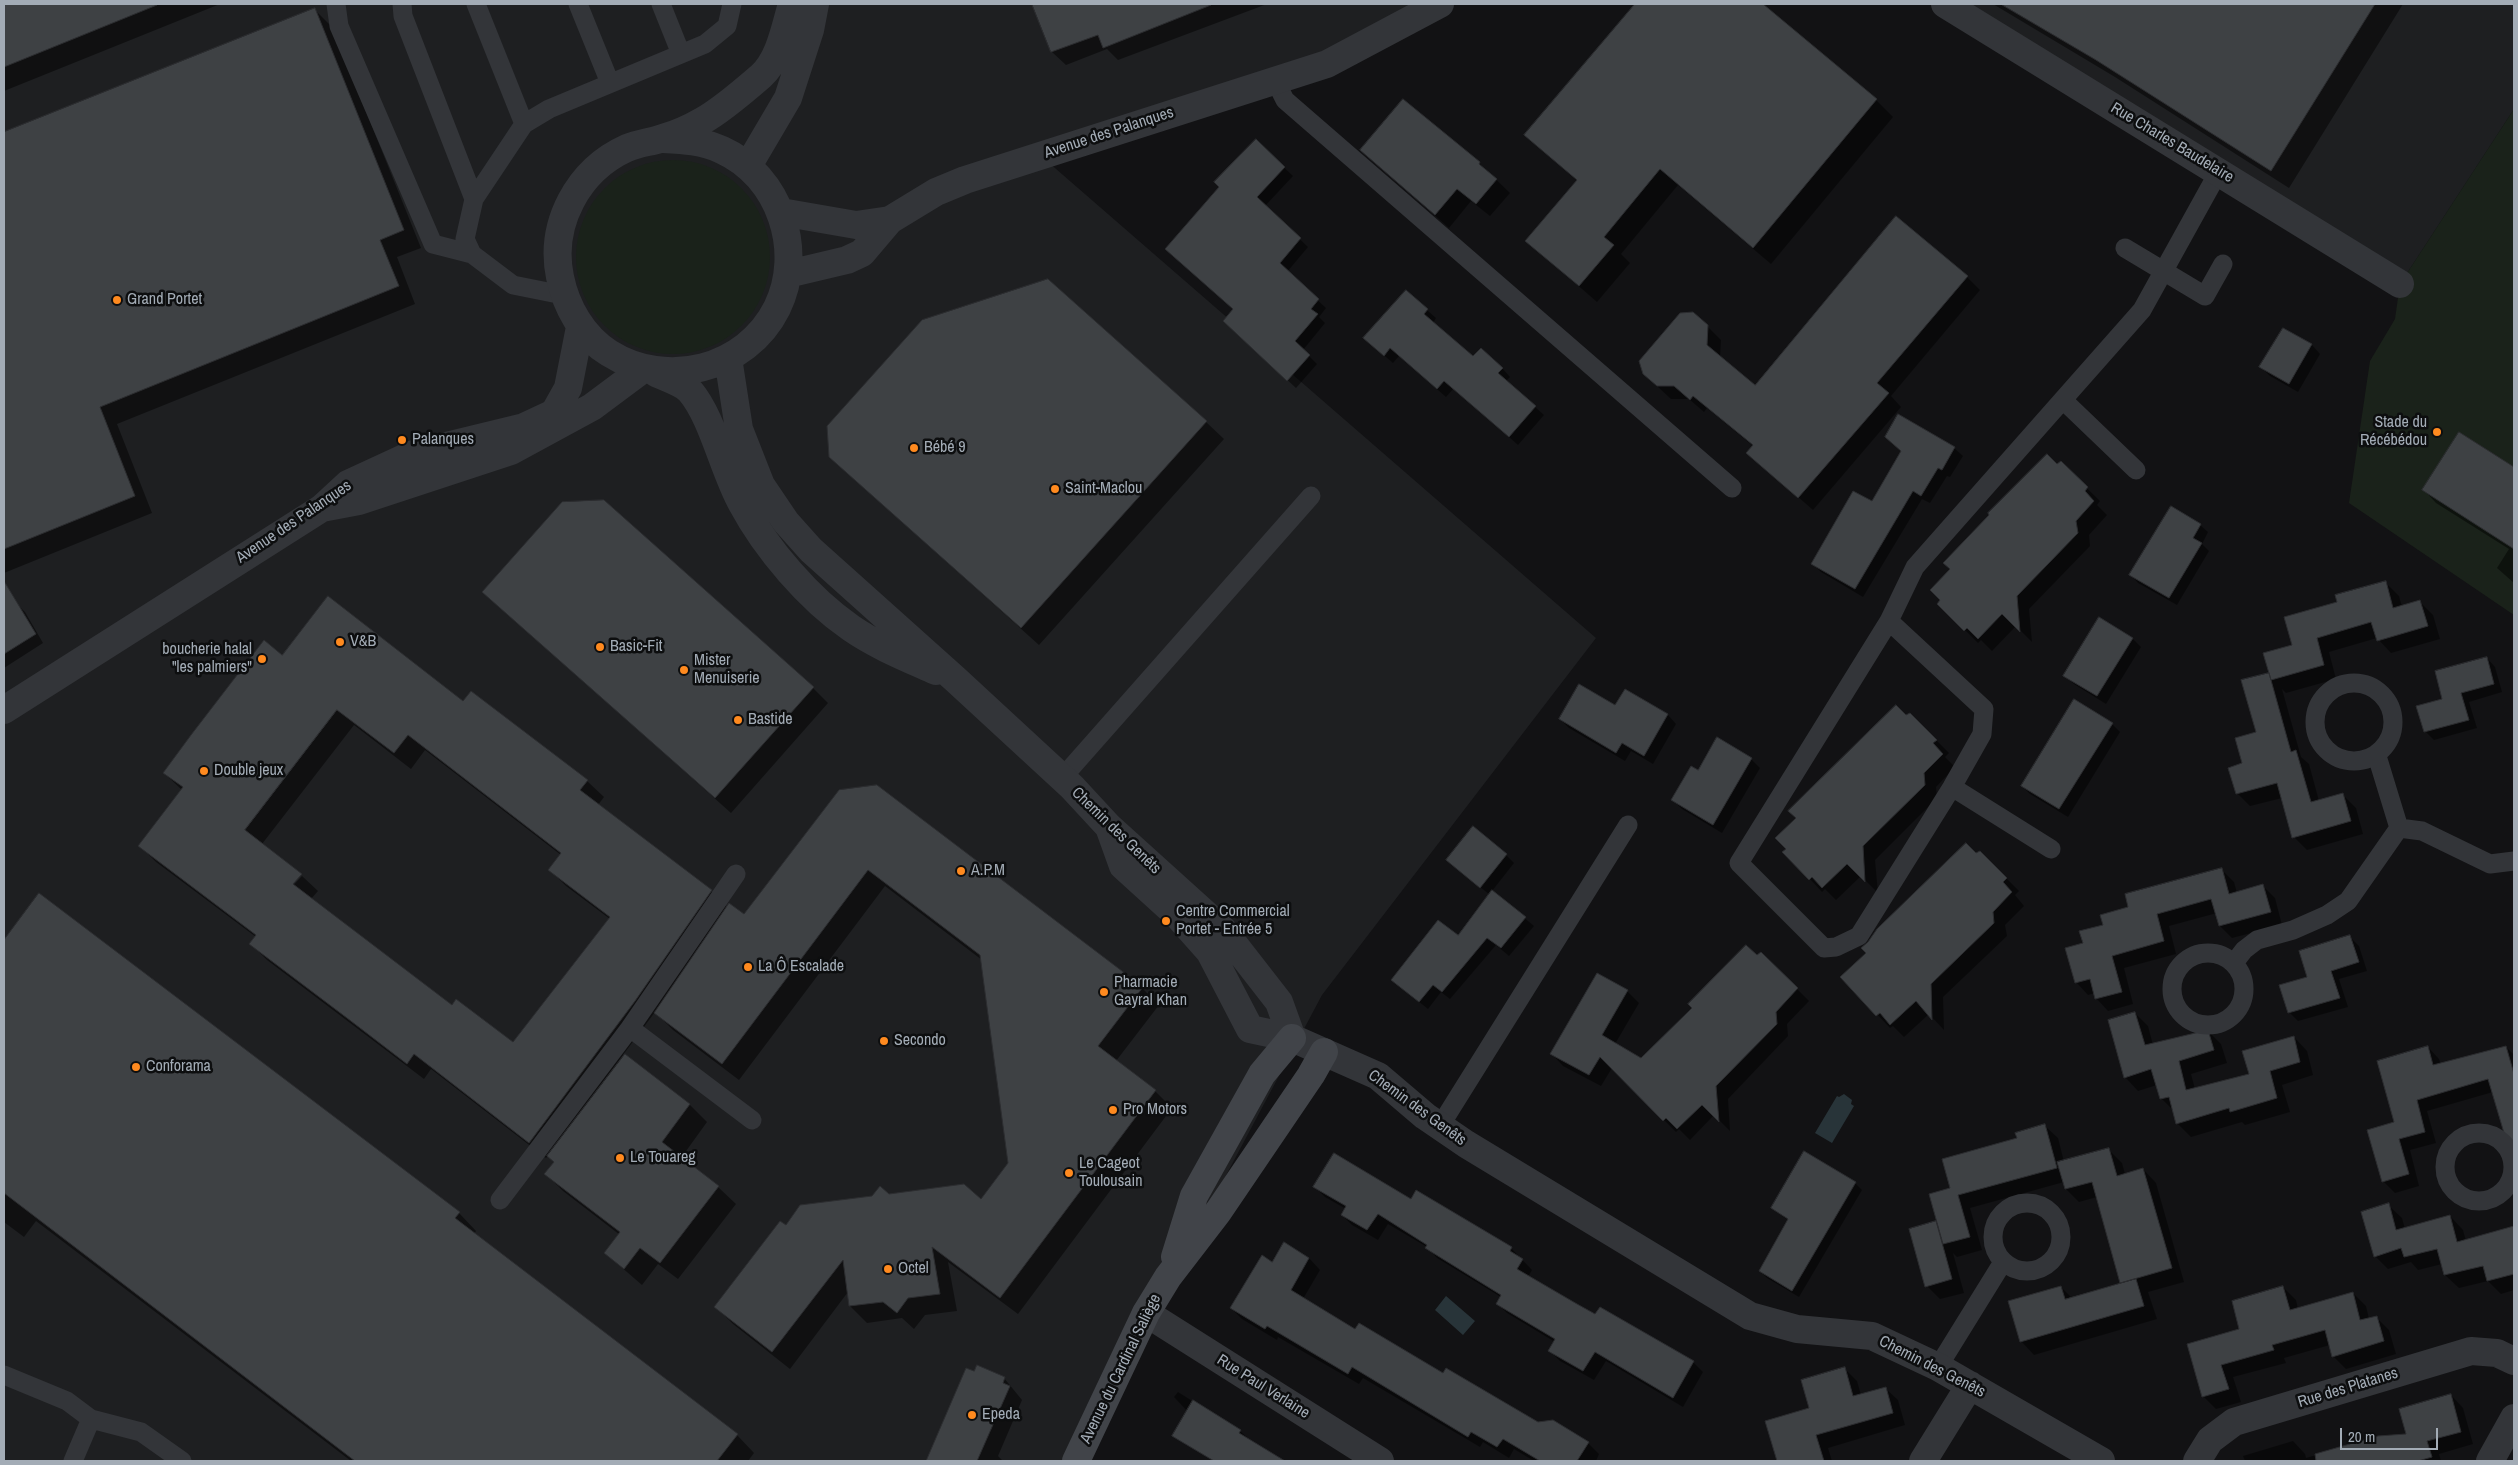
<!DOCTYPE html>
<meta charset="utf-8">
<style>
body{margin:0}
#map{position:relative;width:2518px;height:1465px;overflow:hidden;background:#121214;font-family:"Archivo Narrow",sans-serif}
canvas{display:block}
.frame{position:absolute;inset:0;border:5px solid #a3acb6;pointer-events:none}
.scale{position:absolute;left:2340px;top:1428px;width:98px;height:22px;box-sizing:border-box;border:2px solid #a3acb6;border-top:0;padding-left:6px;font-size:15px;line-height:18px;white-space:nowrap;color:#a3acb6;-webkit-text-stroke:4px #0d0e0f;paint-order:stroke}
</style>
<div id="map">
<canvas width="2518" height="1465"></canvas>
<div class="frame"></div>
<div class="scale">20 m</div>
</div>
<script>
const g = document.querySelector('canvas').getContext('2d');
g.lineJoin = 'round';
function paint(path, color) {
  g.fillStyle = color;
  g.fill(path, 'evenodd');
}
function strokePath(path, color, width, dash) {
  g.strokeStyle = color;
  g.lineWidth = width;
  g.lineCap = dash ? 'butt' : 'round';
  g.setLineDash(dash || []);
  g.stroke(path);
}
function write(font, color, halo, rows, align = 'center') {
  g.font = font + ' "Archivo Narrow",sans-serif';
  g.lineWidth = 5;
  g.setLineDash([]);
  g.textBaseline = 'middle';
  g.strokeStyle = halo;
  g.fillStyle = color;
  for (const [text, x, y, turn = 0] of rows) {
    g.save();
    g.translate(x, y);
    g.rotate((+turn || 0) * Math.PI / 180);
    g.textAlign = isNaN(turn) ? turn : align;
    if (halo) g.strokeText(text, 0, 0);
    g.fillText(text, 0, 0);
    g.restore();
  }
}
const built = new Path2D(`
 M4,4H1440L1327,64L1040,155L1596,638L1322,995L1074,1461H4Z
 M1945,4H2514V109L2400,284Z`);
const green = new Path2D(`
 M2514,109V615L2349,503L2370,361L2395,319L2400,284Z
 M576 257a97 97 0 1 1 194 0a97 97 0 1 1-194 0Z`);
const water = new Path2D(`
 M1844,1094L1852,1100L1851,1104L1854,1106L1832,1143L1815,1133L1837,1096L1839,1097Z
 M1446,1296L1475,1321L1463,1335L1435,1310Z`);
const shadow = new Path2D(`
 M4,4H220L4,91Z
 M1033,4H1267L1118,60L1107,49L1066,65L1052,52Z
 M1637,4H1761L1876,100L1893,117L1771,264L1678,185L1621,254L1630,263L1597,302L1527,241L1577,181L1526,135Z
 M1993,4H2403L2289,188L2115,77Z
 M315,10L332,27L421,248L397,257L415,304L117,424L152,513L4,573V134Z
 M1256,141L1293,176L1265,206L1308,247L1287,272L1326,308L1319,317L1325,323L1303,350L1317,364L1296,388L1233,329L1234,310L1221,187Z
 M1361,150L1479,163L1510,193L1490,216L1471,201L1449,228Z
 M1967,277L1980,290L1891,396L1901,407L1813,510L1748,453L1753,446L1707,408L1704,412L1689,399H1671L1644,374L1707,326L1721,340L1720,358L1755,387Z
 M1406,292L1436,318L1433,323L1473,358L1502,368L1510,377L1506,381L1544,415L1518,445L1454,388L1446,397L1399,356L1393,363L1373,346Z
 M2283,329L2312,345L2320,354L2298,392L2270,376L2261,367Z
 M1206,422L1224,439L1039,645L830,457Z
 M1954,448L1963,456L1950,477L1947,476L1930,503L1922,499L1863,597L1821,572L1813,564L1873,503L1902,452Z
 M2060,462L2100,501L2097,505L2107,515L2089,535L2090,546L2029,609L2032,642L2016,626L1992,651L1981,640L1978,643L1939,604Z
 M2510,465L2514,470V583L2497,568L2509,549L2436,503L2424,490Z
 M2200,525L2208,532L2202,544L2209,551L2177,605L2138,583L2131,575Z
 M2385,582L2399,596L2402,607L2420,602L2433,615L2440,639L2391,653L2377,638L2329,652L2336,679L2286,693L2282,689L2301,757L2309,764L2319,801L2343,795L2356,808L2363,834L2307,850L2294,837L2282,798L2250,806L2237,793L2244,764L2257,733L2268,674L2338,603Z
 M484,592L813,688L828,703L731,813Z
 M16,603L25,612L43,643L4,668V611Z
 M2132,638L2141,647L2106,704L2074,684L2065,676Z
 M282,657L464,703L587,781L604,797L598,805L711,891L728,908L744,916L877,787L1142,988L1159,1005L1116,1061L1155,1091L1172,1108L1018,1314L948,1262L957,1311L925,1315L914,1329L902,1318L867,1323L850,1306L848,1292L790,1369L733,1324L716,1307L786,1226L889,1195L982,1201L1009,1163L982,960L885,886L739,1080L673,1030L655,1012L623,1055L690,1105L707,1122L681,1158L718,1187L736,1204L678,1279L658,1264L642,1285L605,1253L620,1235L563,1191L546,1174L555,1162L548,1156L546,1158L431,1069L424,1079L267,960L251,944L256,937L156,862L140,846L182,790L164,773ZM354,725L411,769L425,750L561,855L550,870L566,886L610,919L513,1044L452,1007L311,899L318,891L302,876L290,889L288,888L301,875L262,844Z
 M2487,658L2495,667L2502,692L2469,702L2477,728L2434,740L2425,731L2443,700Z
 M1626,690L1668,715L1676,724L1653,764L1631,751L1625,761L1569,728L1560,719L1616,707Z
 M1910,714L1949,753L1945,757L1955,767L1936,787L1937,798L1875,860L1878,893L1861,876L1836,900L1825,889L1822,892L1810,879Z
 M2112,724L2120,732L2068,817L2030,794L2022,786Z
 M1718,739L1751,759L1760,768L1722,833L1682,809L1673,800L1699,772Z
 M1980,852L2019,891L2015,895L2024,906L2005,925L2007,936L1943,997L1944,1030L1929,1014L1904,1037L1893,1026L1890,1028L1842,977Z
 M1506,855L1514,863L1492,891L1534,926L1509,956L1496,945L1450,999L1441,992L1428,1009L1392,980L1458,937L1490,895L1447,860Z
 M2222,870L2234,882L2237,893L2263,886L2275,898L2282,925L2232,938L2220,926L2217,913L2169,926L2176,954L2124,968L2133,1004L2108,1011L2096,998L2095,993L2088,995L2076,982L2085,944L2104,926L2130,908Z
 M40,895L459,1213L476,1231L474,1234L737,1435L754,1453L748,1461H351L36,1221L24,1237L4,1222V942Z
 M2350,937L2359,946L2367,971L2339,979L2348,1007L2298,1021L2289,1012L2309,978Z
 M1761,953L1809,1001L1787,1024L1788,1036L1728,1099L1730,1131L1714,1115L1690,1140L1679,1129L1676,1132L1612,1068L1601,1086L1563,1066L1552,1054L1627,991L1639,1003L1615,1044L1641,1060Z
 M2135,1013L2148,1026L2153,1045L2208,1031L2221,1044L2227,1063L2191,1074L2195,1089L2251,1075L2294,1037L2307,1051L2313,1075L2282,1085L2290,1112L2245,1125L2242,1122L2191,1137L2178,1124L2175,1112L2161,1098L2157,1085L2138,1091L2125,1077Z
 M2428,1047L2439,1059L2441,1065L2506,1047L2514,1055V1115L2509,1117L2493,1092L2427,1111L2436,1143L2410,1150L2419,1186L2395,1193L2383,1181L2395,1123Z
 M2045,1126L2058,1138L2064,1162L2108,1149L2122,1163L2125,1174L2143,1169L2156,1183L2184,1282L2148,1292L2157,1319L2034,1355L2021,1341L2061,1287L2072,1298L2123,1284L2097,1197L2079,1202L2066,1189L2064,1182L1970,1208L1982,1250L1957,1257L1953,1253L1964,1293L1940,1299L1927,1286L1935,1223L1940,1227L1951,1188L2019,1139Z
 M1805,1153L1855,1183L1862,1190L1799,1297L1767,1278L1760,1271L1789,1221L1772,1208Z
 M1315,1187L1412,1200L1511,1248L1532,1270L1528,1277L1596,1316L1693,1362L1703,1372L1683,1407L1606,1361L1594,1380L1560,1361L1550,1351L1555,1342L1507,1313L1497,1303L1501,1297L1437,1258L1427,1247L1388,1224L1378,1240L1352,1225L1342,1215L1346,1209L1325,1197Z
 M2388,1205L2402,1218L2405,1229L2450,1216L2463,1230L2466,1241L2514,1227V1290L2501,1294L2488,1281L2459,1288L2445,1275L2442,1264L2418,1270L2411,1262L2388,1269L2375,1256Z
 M1309,1258L1320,1270L1303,1299L1356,1331L1537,1423L1588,1443L1599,1454L1596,1461H1534L1514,1449L1509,1458L1483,1442L1480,1447L1363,1378L1359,1384L1278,1337L1277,1340L1242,1319L1231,1308L1273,1264Z
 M2283,1287L2296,1300L2298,1309L2353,1293L2366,1306L2369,1319L2376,1317L2389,1330L2396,1354L2346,1369L2333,1356L2330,1345L2284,1358L2286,1363L2233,1377L2241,1402L2216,1409L2203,1396L2241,1330Z
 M967,1369L1004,1378L1022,1400L998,1456L1003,1461H928Z
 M1845,1369L1857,1381L1861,1395L1885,1388L1898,1400L1905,1425L1828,1448L1832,1461H1778L1767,1422L1811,1409Z
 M1178,1392L1240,1431L1252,1442L1282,1461H1234L1174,1397Z
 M2451,1395L2463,1408L2473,1444L2439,1454L2441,1461H2245L2243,1456L2293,1441L2305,1454L2306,1458L2378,1437L2408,1435Z`);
const building = new Path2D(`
 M4,4H157V5L4,67Z
 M1032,4H1211V5L1103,48L1098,35L1051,52Z
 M1635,4H1763L1877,99L1753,248L1660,169L1604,237L1614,245L1579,286L1525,241L1577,180L1524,135Z
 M2001,4H2375L2271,171L2096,60Z
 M315,8L404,230L380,240L399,286L100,407L135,496L4,549V132Z
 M1403,99L1480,162L1479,164L1497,179L1476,204L1457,189L1435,215L1360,150Z
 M1256,139L1285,167L1257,197L1301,238L1280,263L1319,299L1311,309L1318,314L1295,341L1310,355L1287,381L1223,321L1233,309L1165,249L1219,187L1214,182Z
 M1896,216L1968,276L1877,383L1889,393L1798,498L1746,453L1753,445L1693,396L1690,400L1674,386H1657L1643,374L1639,361L1680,313L1693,312L1708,325L1707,345L1755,385Z
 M1048,279L1207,421L1021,628L829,457L827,426L922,320Z
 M1406,290L1428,309L1424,314L1473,356L1481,348L1503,368L1498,373L1536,406L1509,437L1444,381L1437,389L1390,348L1384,356L1363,338Z
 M2283,328L2312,344L2289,384L2259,367Z
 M1898,414L1955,447L1942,470L1938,468L1921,496L1913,491L1855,589L1811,564L1853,491L1872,501L1901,451L1885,437Z
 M2459,432L2514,467V549L2422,490Z
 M2047,454L2057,464L2061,461L2088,487L2085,491L2094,501L2076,521L2078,533L2017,596L2020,632L2002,614L1978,639L1967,628L1964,631L1937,604L1940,600L1930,590L1950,569L1943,563L1989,515L1988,513Z
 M604,500L814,687L715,798L482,592L562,502Z
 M2171,506L2201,524L2193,538L2202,543L2169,598L2129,575Z
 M4,581L36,634L4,654Z
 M2386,581L2393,608L2420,600L2428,626L2377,641L2371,622L2317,638L2324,665L2271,680L2263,653L2292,645L2284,617L2337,602L2335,595Z
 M328,596L463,701L471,691L588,780L580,790L712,890L635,1001L529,1143L414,1054L407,1064L347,1018L249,944L256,935L138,846L183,787L163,773L191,735L264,640L282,655ZM337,710L394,753L408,735L561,853L548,870L610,917L513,1042L456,999L452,1005L293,884L302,874L245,830Z
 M2099,617L2133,638L2097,696L2063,676Z
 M2487,657L2494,684L2461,693L2469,720L2424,732L2416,706L2442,699L2435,671Z
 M2269,673L2291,752L2296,750L2311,802L2343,793L2351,821L2292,838L2277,783L2236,794L2228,768L2242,763L2235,738L2256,732L2241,680Z
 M1579,684L1615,705L1625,689L1668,714L1644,756L1622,743L1616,753L1559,719Z
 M2074,699L2113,723L2059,809L2021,786Z
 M1896,705L1906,715L1910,713L1937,740L1933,743L1943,754L1924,773L1925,785L1863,846L1865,882L1847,864L1822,888L1812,877L1809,880L1782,852L1786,849L1775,838L1796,818L1788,811Z
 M1717,737L1752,758L1713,825L1671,800L1691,766L1698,770Z
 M877,785L1143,987L1098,1046L1156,1090L1000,1298L932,1247L940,1294L908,1298L897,1313L883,1302L849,1306L843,1260L772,1352L714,1307L780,1221L786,1225L800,1205L872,1196L880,1186L889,1194L964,1184L981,1199L1008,1163L980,955L868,870L722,1064L654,1013L729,903L744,914L839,790Z
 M1473,826L1507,854L1480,888L1446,860Z
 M1966,843L1976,853L1980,851L2007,878L2003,882L2012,892L1993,912L1994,923L1931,984L1932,1020L1916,1001L1890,1025L1880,1013L1876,1016L1840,977L1866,953L1861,948L1868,942L1877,929Z
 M2222,868L2229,894L2263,884L2271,912L2219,926L2211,899L2157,914L2164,941L2112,956L2122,992L2095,999L2090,979L2075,983L2065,948L2083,943L2079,931L2103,925L2100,915L2128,907L2125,894Z
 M1492,890L1526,917L1501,948L1487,938L1442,992L1433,985L1419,1002L1391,980L1438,920L1458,935Z
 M39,893L460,1212L455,1218L738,1434L717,1461H355L4,1193V940Z
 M2350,935L2359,962L2331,971L2340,998L2288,1013L2279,985L2307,977L2299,951Z
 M1746,945L1757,955L1761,952L1798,988L1776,1012L1777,1024L1716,1086L1719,1122L1702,1105L1677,1129L1666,1118L1663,1121L1600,1057L1589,1075L1550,1054L1597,973L1628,990L1602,1035L1641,1058L1692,1008L1688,1004Z
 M2135,1012L2145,1045L2208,1030L2214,1050L2179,1061L2186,1090L2249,1074L2242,1051L2294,1036L2300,1062L2270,1071L2277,1098L2230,1112L2229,1108L2176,1124L2169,1097L2160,1099L2151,1069L2124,1078L2108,1020Z
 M2428,1046L2433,1065L2506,1046L2514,1074V1142L2507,1143L2488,1079L2417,1100L2425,1132L2399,1139L2409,1174L2382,1182L2367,1130L2394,1122L2377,1061Z
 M625,1054L690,1104L662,1142L719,1186L660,1263L640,1248L624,1269L604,1253L620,1232L544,1174L554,1162L547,1156Z
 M2045,1124L2057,1168L1958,1195L1970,1237L1943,1244L1929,1194L1950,1188L1942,1159L2017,1138L2015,1133Z
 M2109,1148L2117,1176L2143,1168L2172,1268L2120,1283L2092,1182L2065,1189L2057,1162Z
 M1804,1151L1856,1182L1792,1291L1759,1271L1788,1219L1771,1208Z
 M1334,1153L1411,1199L1416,1190L1512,1247L1510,1251L1523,1259L1517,1269L1577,1304L1595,1314L1600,1307L1694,1361L1673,1398L1595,1352L1583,1371L1548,1351L1555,1339L1496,1304L1501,1295L1425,1248L1427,1245L1378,1214L1367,1230L1341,1215L1346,1206L1313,1187Z
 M2389,1203L2396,1230L2450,1215L2457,1242L2514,1226V1274L2487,1281L2483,1266L2444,1275L2437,1249L2404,1257L2401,1248L2374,1257L2361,1212Z
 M1936,1221L1952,1279L1925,1287L1909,1229Z
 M1284,1242L1309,1258L1291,1290L1355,1329L1359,1323L1443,1373L1446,1368L1538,1422L1553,1420L1589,1442L1577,1461H1540L1503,1439L1497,1447L1471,1432L1468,1437L1352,1367L1348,1374L1267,1326L1265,1329L1230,1308L1262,1255L1272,1262Z
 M2136,1279L2144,1306L2020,1342L2008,1301L2061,1286L2065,1299Z
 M2283,1286L2290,1310L2353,1292L2360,1320L2377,1316L2384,1341L2332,1357L2325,1330L2272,1345L2274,1350L2221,1365L2229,1389L2202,1397L2187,1344L2239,1329L2232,1301Z
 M977,1365L1005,1377L1003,1383L1010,1386L977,1461H926L966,1368L974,1371Z
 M1845,1367L1853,1396L1886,1387L1893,1413L1816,1435L1824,1461H1777L1765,1421L1809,1408L1801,1380Z
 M2451,1394L2461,1432L2427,1441L2432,1457L2418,1461H2316L2315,1454L2378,1436L2406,1434L2399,1409Z
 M1193,1400L1241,1430L1239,1433L1285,1461H1214L1172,1436Z`);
const service = new Path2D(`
 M336,4L339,26L433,244L472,254
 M402,4L403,16L474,199
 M476,4L524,124
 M578,4L610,83
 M661,4L681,54
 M1275,80L1285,100L1732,488
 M2125,248L2205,296L2223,264
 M563,295L513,285L472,254L465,239L474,199L524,124L549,109L705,44L727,26L732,4
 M2063,400L2136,470
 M1889,621L1984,709L1982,734L1952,787L1859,936L1836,947L1824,948L1739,863Z
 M1889,621L1915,567L2142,310L2219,171
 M2315 722a39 39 0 1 1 78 0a39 39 0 1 1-78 0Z
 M2377,756L2399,828
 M1062,778L1311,496
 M1952,787L2051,849
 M736,874L630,1028L752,1120
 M2172 989a36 36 0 1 1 72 0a36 36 0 1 1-72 0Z
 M2234,963L2244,950L2257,940L2293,930L2327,915L2348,901L2399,828L2422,831L2490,864L2514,861
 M1440,1126L1628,825
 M2445 1167a34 34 0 1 1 68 0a34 34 0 1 1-68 0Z
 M500,1200L630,1028
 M1993 1237a34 34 0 1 1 68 0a34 34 0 1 1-68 0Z
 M1938,1367L2003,1262
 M4,1375L67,1401L91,1419L73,1461
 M91,1419L141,1432L182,1461`);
const minor = new Path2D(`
 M1945,4L2400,284
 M663,139C683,140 703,141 722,150C780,176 805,251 777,308C746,370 666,389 609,353C583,337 566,307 560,277C549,224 578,170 627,148C639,143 652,142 663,138C676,134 690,128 702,121C719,112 746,89 761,76C780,59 785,27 792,4
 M748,166L788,98L810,30L815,4
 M781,212L856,225L890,220
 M788,274L847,260L862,253L890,220L936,192L965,180L1327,64L1440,4
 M728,358L739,429L761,485L786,522L811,550L955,679L1072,787L1109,827L1223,930L1279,1002L1292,1038
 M656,373C666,378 683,383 690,391C713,418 723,470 742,504C766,549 809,599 851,628C877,646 907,658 936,671
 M322,508L359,501L511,451L592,407L643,369
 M4,710L322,508L348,484L413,454L524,427L554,413L568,388L580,327
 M1109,827L1123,866L1178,916L1210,952L1250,1029L1292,1038L1378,1076L1425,1116L1466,1144L1750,1316L1797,1329L1872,1336L1938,1367L2101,1461
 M1146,1313L1380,1461
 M1923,1461L1970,1385
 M2197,1461L2210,1440L2234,1422L2471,1351L2497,1353L2514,1361
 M2490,1461L2514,1418`);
const secondary = new Path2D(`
 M1175,1257L1194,1196L1262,1074L1292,1038
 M1076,1461L1146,1313L1168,1277L1218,1212L1311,1075L1324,1052`);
const markers = [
 [117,300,5,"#ff8a1f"],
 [2437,432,5,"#ff8a1f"],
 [402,440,5,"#ff8a1f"],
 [914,448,5,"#ff8a1f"],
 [1055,489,5,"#ff8a1f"],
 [340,642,5,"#ff8a1f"],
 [600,647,5,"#ff8a1f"],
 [262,659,5,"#ff8a1f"],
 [684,670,5,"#ff8a1f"],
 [738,720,5,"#ff8a1f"],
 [204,771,5,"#ff8a1f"],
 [961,871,5,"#ff8a1f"],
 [1166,921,5,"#ff8a1f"],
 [748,967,5,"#ff8a1f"],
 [1104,992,5,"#ff8a1f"],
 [884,1041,5,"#ff8a1f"],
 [136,1067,5,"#ff8a1f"],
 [1113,1110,5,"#ff8a1f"],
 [620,1158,5,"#ff8a1f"],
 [1069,1173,5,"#ff8a1f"],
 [888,1269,5,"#ff8a1f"],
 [972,1415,5,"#ff8a1f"]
];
const streetNames = [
 ["Avenue des Palanques",1109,133,-18],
 ["Rue Charles Baudelaire",2172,143,31],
 ["Avenue des Palanques",294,522,-34],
 ["Chemin des Genêts",1116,831,44],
 ["Chemin des Genêts",1417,1108,36],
 ["Chemin des Genêts",1932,1367,27],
 ["Avenue du Cardinal Saliège",1121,1369,-64],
 ["Rue Paul Verlaine",1263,1387,32],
 ["Rue des Platanes",2348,1388,-17]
];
const poiNames = [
 ["Grand Portet",127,300],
 ["Stade du",2427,423,"right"],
 ["Récébédou",2427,441,"right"],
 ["Palanques",412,440],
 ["Bébé 9",924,448],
 ["Saint-Maclou",1065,489],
 ["V&B",350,642],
 ["Basic-Fit",610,647],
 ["boucherie halal",252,650,"right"],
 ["\"les palmiers\"",252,668,"right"],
 ["Mister",694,661],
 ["Menuiserie",694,679],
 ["Bastide",748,720],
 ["Double jeux",214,771],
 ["A.P.M",971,871],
 ["Centre Commercial",1176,912],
 ["Portet - Entrée 5",1176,930],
 ["La Ô Escalade",758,967],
 ["Pharmacie",1114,983],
 ["Gayral Khan",1114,1001],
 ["Secondo",894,1041],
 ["Conforama",146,1067],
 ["Pro Motors",1123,1110],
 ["Le Touareg",630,1158],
 ["Le Cageot",1079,1164],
 ["Toulousain",1079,1182],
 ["Octel",898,1269],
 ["Epeda",982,1415]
];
paint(built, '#1e1f21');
paint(green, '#1a221a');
paint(water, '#283439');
paint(shadow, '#0007');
paint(building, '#3e4144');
strokePath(building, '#2c2d30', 1);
strokePath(service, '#333539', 19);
strokePath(minor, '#333539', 28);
strokePath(secondary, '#414449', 28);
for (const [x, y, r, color] of markers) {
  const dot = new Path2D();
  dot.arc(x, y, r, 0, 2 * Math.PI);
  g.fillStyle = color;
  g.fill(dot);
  strokePath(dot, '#0d0e0f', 2);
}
write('16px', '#a3acb6', '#0d0e0f', streetNames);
write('16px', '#a3acb6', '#0d0e0f', poiNames, 'left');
</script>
